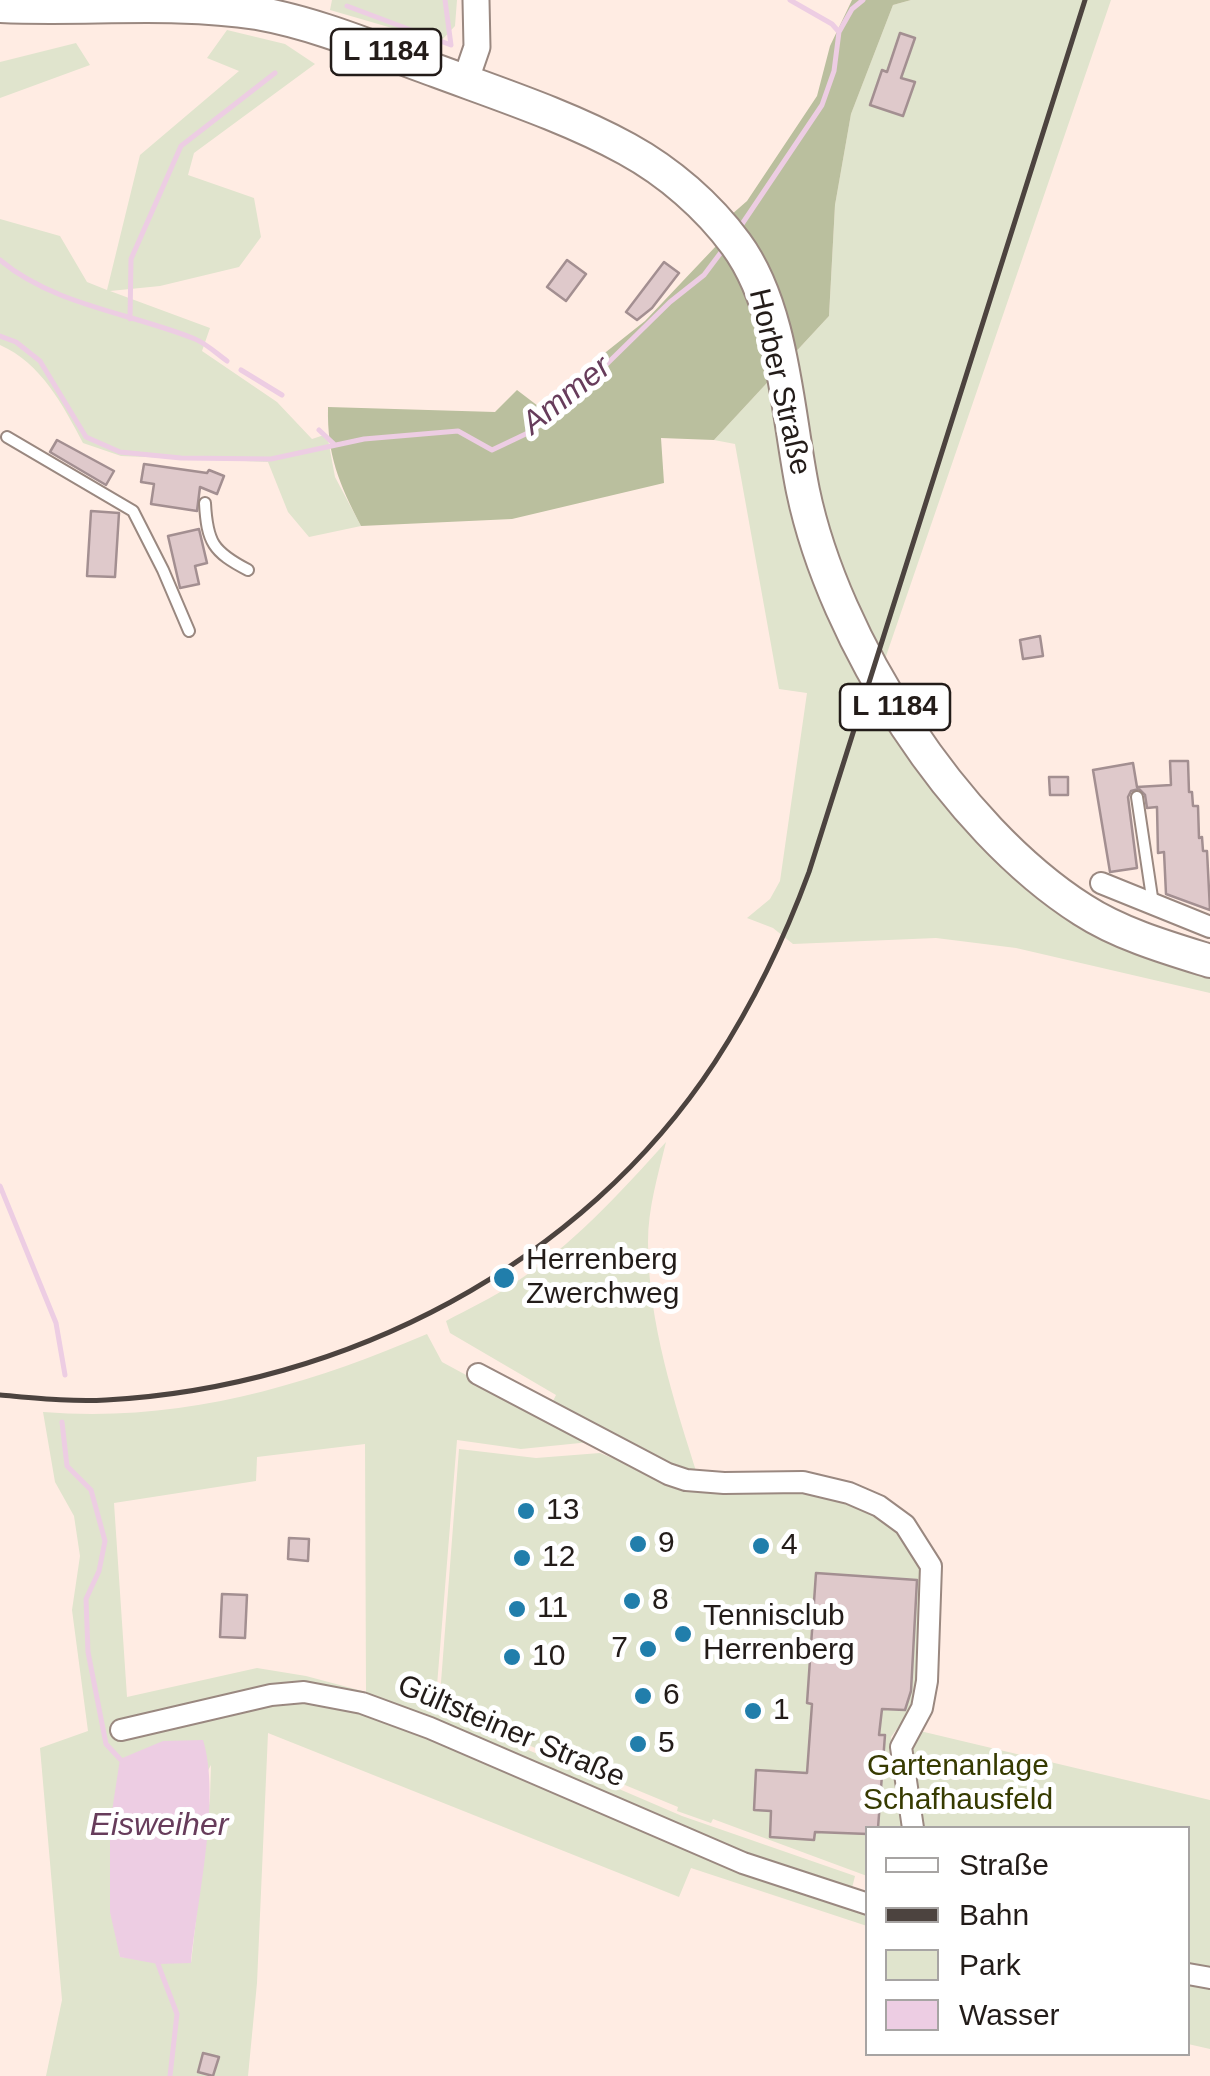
<!DOCTYPE html>
<meta charset="utf-8">
<style>
body{margin:0}
#map{position:relative;width:1210px;height:2076px;overflow:hidden;background:#ffece3;font-family:Arial,sans-serif}
canvas{display:block}
.legend{position:absolute;left:865px;top:1826px;width:325px;height:230px;box-sizing:border-box;background:#fff;border:2px solid #a7a4a3;margin:0;padding:12px 18px;list-style:none;font-size:30px;color:#231c19}
.legend li{display:flex;align-items:center;gap:20px;height:50px}
.legend b{width:50px;border:2px solid #a7a4a3}
</style>
<div id="map">
<canvas width="1210" height="2076"></canvas>
<ul class="legend">
<li><b style="height:12px;background:#fff"></b>Straße</li>
<li><b style="height:12px;background:#4c433f"></b>Bahn</li>
<li><b style="height:28px;background:#e0e4cd"></b>Park</li>
<li><b style="height:28px;background:#edcde3"></b>Wasser</li>
</ul>
</div>
<script>
const g = document.querySelector('canvas').getContext('2d');
g.lineJoin = 'round';
function paint(path, color) {
  g.fillStyle = color;
  g.fill(path, 'evenodd');
}
function strokePath(path, color, width, dash) {
  g.strokeStyle = color;
  g.lineWidth = width;
  g.lineCap = dash ? 'butt' : 'round';
  g.setLineDash(dash || []);
  g.stroke(path);
}
function write(font, color, halo, rows, align = 'center') {
  g.font = font + ' Arial,sans-serif';
  g.lineWidth = 10;
  g.setLineDash([]);
  g.textBaseline = 'middle';
  g.strokeStyle = halo;
  g.fillStyle = color;
  for (const [text, x, y, turn = 0] of rows) {
    g.save();
    g.translate(x, y);
    g.rotate((+turn || 0) * Math.PI / 180);
    g.textAlign = isNaN(turn) ? turn : align;
    if (halo) g.strokeText(text, 0, 0);
    g.fillText(text, 0, 0);
    g.restore();
  }
}
const green = new Path2D(`
 M332,0H457L455,26L440,42L330,10Z
 M911,0H1111L884,662L966,793L1013,846L1210,972V993L1016,948L936,938L793,944L773,928L747,918L770,899L780,881L807,693L779,689L735,444L714,440L829,316L835,205L851,114L893,5Z
 M227,30L285,44L315,64L194,153L188,175L254,198L261,237L239,267L160,286L110,291L210,328L202,351L277,402L312,439L327,434L335,477L361,526L309,537L288,512L268,462L121,456L83,443C63,405 41,363 0,345V219L60,236L87,282L107,290L140,155L239,71L207,58Z
 M76,43L90,65L0,98V62Z
 M666,1142C658,1175 648,1208 648,1242C648,1322 674,1401 698,1477L675,1472L551,1405L556,1395L450,1333L446,1321C468,1309 492,1298 513,1284C572,1246 619,1194 666,1142Z
 M427,1334L442,1362L590,1442L521,1449L457,1440L435,1710L682,1816L855,1876L851,1892L867,1899V1926L691,1868L679,1897L268,1733L257,1983L248,2076H46L62,2000L40,1748L88,1731L72,1610L80,1556L74,1516L55,1482L43,1412C179,1423 303,1387 427,1334ZM365,1444L366,1692L306,1676L257,1668L127,1697L114,1503L256,1481L257,1457ZM211,1765L210,1797L191,1963L120,1957L118,1936Z
 M459,1449L536,1458L600,1453L680,1486L806,1491L870,1506L899,1528L925,1566L917,1701L891,1737L903,1828H868L867,1876L713,1819L711,1823L677,1811L678,1807L439,1708Z
 M920,1731L1210,1800V2049L1188,2044V1828H909L895,1738Z`);
const forest = new Path2D(`
 M852,0H911L893,5L851,114L835,205L829,316L714,440L661,438L664,483L512,519L361,526C339,483 327,456 328,407L495,412L517,390L538,406L645,321L717,245L731,215L747,201L817,96L830,46Z`);
const water = new Path2D(`
 M203,1740C221,1798 197,1899 191,1963L158,1964L120,1957L110,1912V1824L120,1759L163,1741Z`);
const stream = new Path2D(`
 M790,0L832,24L839,32
 M347,6L451,45L445,0
 M738,230L822,105L834,71L839,32L852,9L863,0
 M0,260C53,305 131,313 195,339C207,344 217,354 227,361
 M130,319L131,259L181,146L275,73
 M0,336L16,342L40,361L86,437L120,452L181,458L271,459L364,439L458,431L492,450L532,431L566,404L670,302L704,275L725,247
 M241,370L282,395
 M319,430L335,445
 M0,1186L56,1323L65,1375
 M62,1422L67,1466L91,1490L105,1541L99,1571L86,1599L88,1652L106,1744L120,1759
 M158,1964L177,2014L170,2076`);
const building = new Path2D(`
 M900,33L915,38L901,78L915,82L903,116L870,105L882,70L887,72Z
 M567,260L586,274L566,301L547,287Z
 M664,262L679,273L652,308L637,320L626,312Z
 M57,440L114,471L106,485L50,452Z
 M144,464L207,473L209,470L224,476L217,494L200,487L197,511L151,504L154,484L141,482Z
 M91,511L119,513L115,577L87,576Z
 M199,529L207,563L195,566L199,584L180,588L168,536Z
 M1040,636L1043,656L1023,659L1020,640Z
 M1170,761H1188L1189,792H1192L1193,806H1198L1199,838L1202,837L1203,851H1207L1210,910L1166,894L1164,852L1158,853L1157,807L1147,808L1145,795L1139,789L1131,791L1128,797L1137,868L1110,872L1093,770L1133,763L1137,787L1171,785Z
 M1049,777H1068V795H1050Z
 M289,1538L309,1539L308,1561L288,1559Z
 M816,1573L917,1580L911,1691L905,1710L882,1709L879,1735H885L878,1828H868V1834L815,1832L814,1840L770,1837L771,1811L754,1810L756,1770L807,1773L812,1704L807,1703Z
 M222,1594L247,1595L245,1638L220,1637Z
 M203,2053L219,2057L213,2076L198,2072Z`);
const service = new Path2D(`
 M7,437L133,511L163,570L189,631
 M205,503C207,542 213,552 248,570
 M1137,797L1153,904`);
const minor = new Path2D(`
 M1101,883L1210,927
 M478,1374L668,1474L686,1480L724,1483L803,1482L849,1493L879,1506L905,1525L931,1566L927,1681L922,1708L901,1747L913,1828
 M121,1730L271,1695L304,1692L362,1703L430,1728L743,1863L868,1904
 M1188,1974L1210,1978`);
const tertiary = new Path2D(`
 M465,82L477,47L476,0`);
const primary = new Path2D(`
 M0,6C85,10 174,0 257,13C319,24 378,50 437,71C499,94 569,117 627,149C669,172 708,206 736,244C784,309 787,413 803,491C834,640 954,828 1083,910C1120,934 1168,948 1210,961`);
const rail = new Path2D(`
 M0,1395C35,1398 71,1402 106,1400C345,1387 582,1265 715,1062C754,1002 784,940 809,872L1085,0`);
const markers = [
 [504,1278,12,"#217eab"],
 [526,1511,10,"#217eab"],
 [638,1544,10,"#217eab"],
 [761,1546,10,"#217eab"],
 [522,1558,10,"#217eab"],
 [632,1601,10,"#217eab"],
 [517,1609,10,"#217eab"],
 [683,1634,10,"#217eab"],
 [648,1649,10,"#217eab"],
 [512,1657,10,"#217eab"],
 [643,1696,10,"#217eab"],
 [753,1711,10,"#217eab"],
 [638,1744,10,"#217eab"]
];
const shields = [
 [386,52,110],
 [895,707,110]
];
const shieldNames = [
 ["L 1184",386,52],
 ["L 1184",895,707]
];
const streetNames = [
 ["Horber Straße",779,382,77],
 ["Gültsteiner Straße",511,1732,23]
];
const poiNames = [
 ["Herrenberg",526,1261],
 ["Zwerchweg",526,1295],
 ["13",546,1511],
 ["9",658,1544],
 ["4",781,1546],
 ["12",542,1558],
 ["8",652,1601],
 ["11",537,1609],
 ["Tennisclub",703,1617],
 ["Herrenberg",703,1651],
 ["7",628,1649,"right"],
 ["10",532,1657],
 ["6",663,1696],
 ["1",773,1711],
 ["5",658,1744]
];
const parkNames = [
 ["Gartenanlage",958,1767],
 ["Schafhausfeld",958,1801]
];
const waterNames = [
 ["Ammer",567,396,-39],
 ["Eisweiher",159,1826]
];
paint(green, '#e0e4cd');
paint(forest, '#babf9e');
paint(water, '#edcde3');
strokePath(stream, '#edcde3', 5);
paint(building, '#dfc9cb');
strokePath(building, '#a38f91', 2.5);
strokePath(service, '#9a8880', 14);
strokePath(minor, '#9a8880', 24);
strokePath(tertiary, '#9a8880', 29);
strokePath(primary, '#9a8880', 36);
strokePath(service, '#fff', 10);
strokePath(minor, '#fff', 20);
strokePath(tertiary, '#fff', 25);
strokePath(primary, '#fff', 32);
strokePath(rail, '#4c433f', 5);
for (const [x, y, r, color] of markers) {
  const dot = new Path2D();
  dot.arc(x, y, r, 0, 2 * Math.PI);
  g.fillStyle = color;
  g.fill(dot);
  strokePath(dot, '#fff', 4);
}
for (const [x, y, w] of shields) {
  const box = new Path2D();
  box.roundRect(x - w / 2, y - 23, w, 46, 8);
  g.fillStyle = '#fff';
  g.fill(box);
  strokePath(box, '#231c19', 2.5);
}
write('bold 28px', '#231c19', null, shieldNames);
write('30px', '#231c19', '#fff', streetNames);
write('30px', '#231c19', '#fff', poiNames, 'left');
write('30px', '#373b01', '#fff', parkNames);
write('italic 32px', '#673c5b', '#fff', waterNames);
</script>
